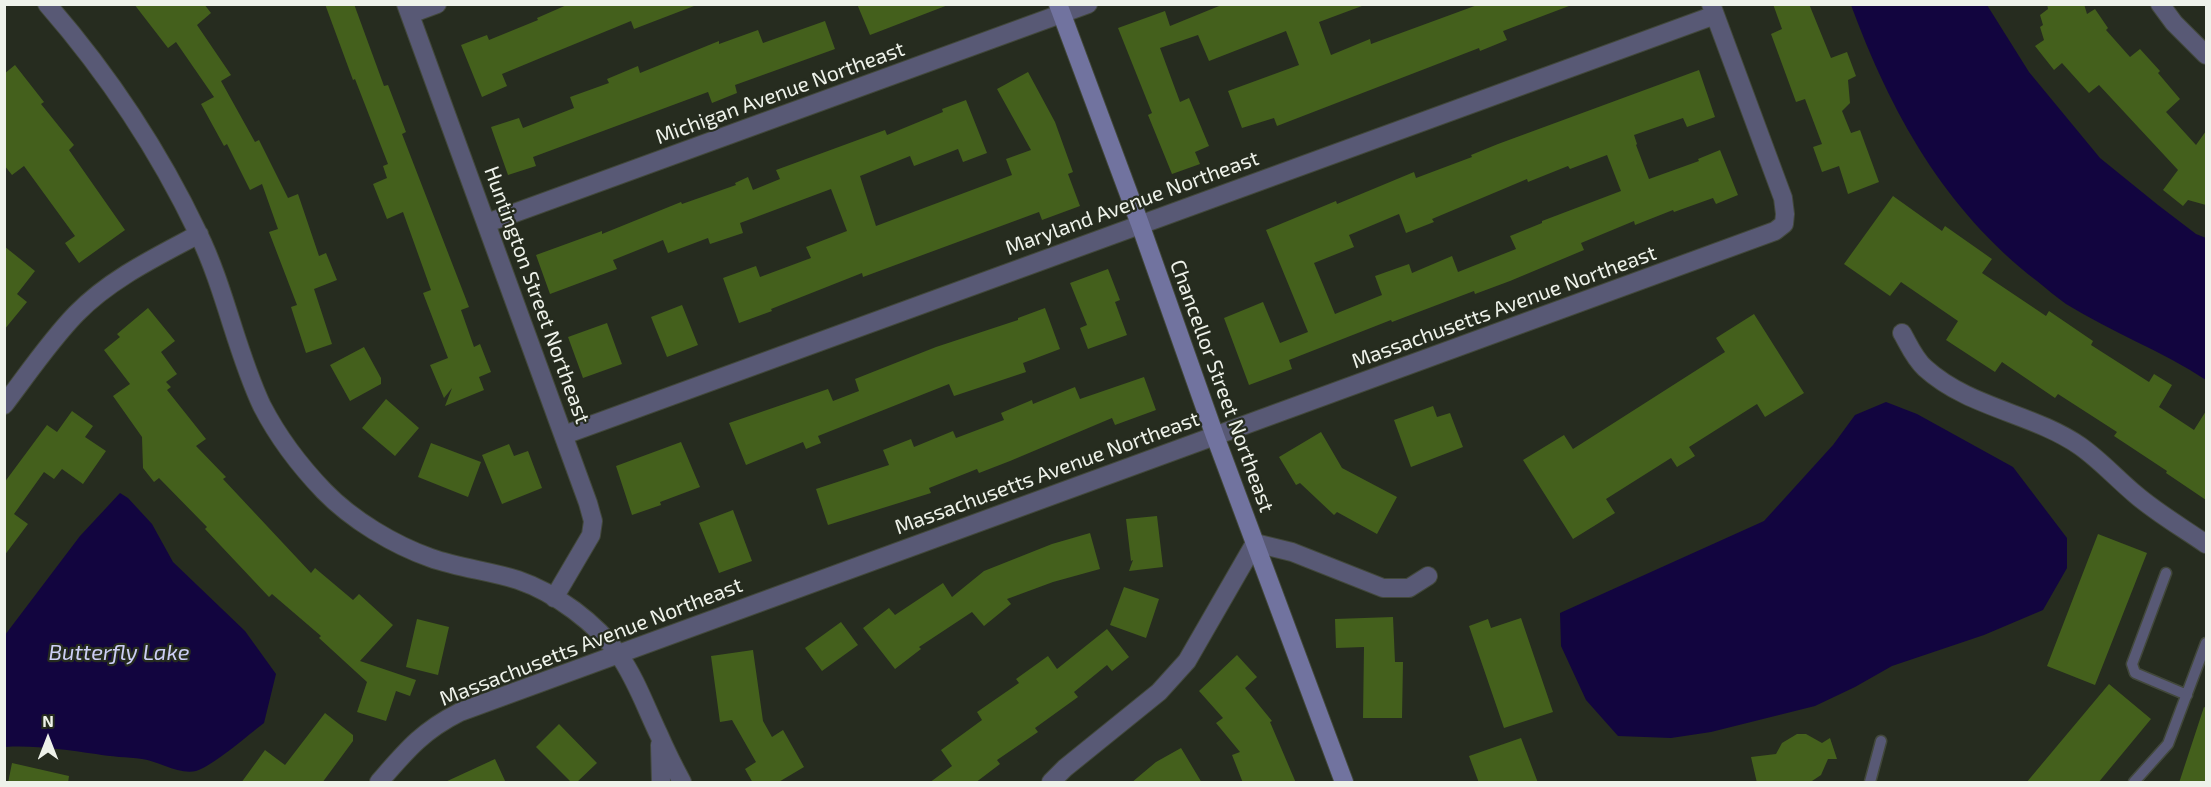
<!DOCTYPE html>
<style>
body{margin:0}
#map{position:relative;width:2211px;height:787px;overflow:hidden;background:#262c1f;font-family:"Exo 2",sans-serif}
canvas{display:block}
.frame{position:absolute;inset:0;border:6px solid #eef2ea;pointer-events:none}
.north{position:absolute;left:18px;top:709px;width:60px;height:60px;-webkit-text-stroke:4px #262c1f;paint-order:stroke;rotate:0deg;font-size:16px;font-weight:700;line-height:24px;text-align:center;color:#eef2ea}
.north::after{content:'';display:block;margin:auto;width:21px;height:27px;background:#eef2ea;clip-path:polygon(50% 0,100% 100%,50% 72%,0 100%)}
</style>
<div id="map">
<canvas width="2211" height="787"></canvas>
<div class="frame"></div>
<div class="north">N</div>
</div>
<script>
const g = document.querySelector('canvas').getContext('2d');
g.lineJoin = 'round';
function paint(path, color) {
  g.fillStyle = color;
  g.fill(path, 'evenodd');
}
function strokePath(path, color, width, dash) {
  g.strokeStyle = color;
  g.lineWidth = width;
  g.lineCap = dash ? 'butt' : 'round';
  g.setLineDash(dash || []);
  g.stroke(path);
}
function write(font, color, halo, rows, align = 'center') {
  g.font = font + ' "Exo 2",sans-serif';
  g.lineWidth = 4.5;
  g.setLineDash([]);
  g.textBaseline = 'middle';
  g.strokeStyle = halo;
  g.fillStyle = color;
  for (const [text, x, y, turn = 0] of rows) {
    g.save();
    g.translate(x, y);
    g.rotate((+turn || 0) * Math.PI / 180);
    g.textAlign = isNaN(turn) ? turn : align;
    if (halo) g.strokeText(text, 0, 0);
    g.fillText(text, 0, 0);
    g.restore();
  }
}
const water = new Path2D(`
 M1851,5H1987L2029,72L2100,158L2158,205L2196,234L2206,238V380C2162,351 2111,332 2066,304C2056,297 2047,289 2037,281C1944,209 1891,113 1851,5Z
 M1886,402L1917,414L2013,467L2067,538V568L2043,610L1984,635L1892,666L1855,687L1815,706L1711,732L1671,738L1618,736L1586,700L1561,646L1560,613L1764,521L1833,445L1855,415Z
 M120,493L128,498L152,524L173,562L245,631L276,674L264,723C248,735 213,766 196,771C179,775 158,761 142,759C127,757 111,757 96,754C65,750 36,745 5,747V635L80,536Z`);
const building = new Path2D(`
 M134,4H204L211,13L197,25L231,75L221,81L255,142L259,140L288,198L298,194L319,256L326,253L337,280L314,289L332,344L306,353L291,307L297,305L269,232L278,229L262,184L250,190L227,144L224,146L201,104L214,97L176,42L168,48Z
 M325,4H354L384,86L388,85L406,132L402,134L469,307L461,310L474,347L480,344L491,372L479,377L484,390L445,406L452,388L444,398L430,365L448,358L423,293L431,290L403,212L387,219L373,184L387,178L383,166L388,164L355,79L353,80Z
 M569,4L694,6L634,29L631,21L543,57L502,74L507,86L482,97L461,45L487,35L489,40L538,20L537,18Z
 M857,4H948V5L870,35Z
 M1224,4H1362V6L1319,22L1331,55L1370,39L1371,44L1480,4L1569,6L1503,31L1507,40L1480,51L1479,48L1277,126L1274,118L1242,128L1228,91L1299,65L1286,31L1209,61L1198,35L1160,48L1180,102L1189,98L1209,146L1195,152L1200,164L1172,174L1148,115L1152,113L1118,28L1165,11L1170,26Z
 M1773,4H1809L1831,58L1847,52L1856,76L1848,80L1850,103L1842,111L1851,133L1860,130L1879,182L1848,194L1839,166L1822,172L1813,147L1822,144L1805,99L1796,102L1771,34L1782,29Z
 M2047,4H2084L2087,14L2095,9L2108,28L2106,30L2130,57L2140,49L2160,71L2158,73L2180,99L2166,112L2196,145L2206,131V205L2188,200L2183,206L2163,190L2178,170L2099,85L2089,93L2062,63L2054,70L2035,46L2044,40L2040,27L2043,25L2040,15L2048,9Z
 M825,21L835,49L735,85L737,93L712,103L708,92L533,157L536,166L508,175L491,127L519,118L523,128L574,108L570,97L609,83L607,79L638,66L640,73L719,41V44L758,30L763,43Z
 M15,65L44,102L41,104L74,145L69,150L125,230L79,263L65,243L75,236L24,166L12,175L4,165V74Z
 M1699,70L1715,117L1687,127L1683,118L1634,135L1637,144L1636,145L1649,179L1699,161L1698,159L1720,150L1738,195L1716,204L1713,198L1674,212L1673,210L1635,225L1634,221L1581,243L1584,250L1510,281L1475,294L1474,291L1392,322L1391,320L1289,360L1292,369L1249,385L1224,318L1263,302L1280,343L1308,332L1266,230L1336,201L1337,204L1414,172L1416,178L1472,157L1471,155L1498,144ZM1607,155L1621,191L1542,221V223L1510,236L1516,249L1458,272L1452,256L1412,273L1409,264L1375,276L1382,295L1335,314L1314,263L1354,247L1349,235L1399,214L1406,233L1434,222L1432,219L1527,179L1528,182L1568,166L1570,169Z
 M1028,72L1055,122L1073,172L1068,174L1080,206L1042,220L1039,212L863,277L862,273L771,309L772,311L739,323L723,278L756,266L760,277L811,258L806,247L847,231L831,189L740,223L743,233L710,244L708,238L668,253L663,240L613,260L617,269L550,294L536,255L602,231V234L681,202L682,204L736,185L735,183L748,177L753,190L780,179L776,170L885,130L887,135L943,112L942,109L966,100L987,153L963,162L958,149L914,166L910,156L860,176L876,226L1012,175L1006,159L1031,150L997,89Z
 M1893,196L1942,231L1945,226L1992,259L1982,273L2046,316L2049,311L2093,341L2091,345L2149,382L2154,374L2172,385L2159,407L2194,430L2206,411V500L2166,473L2167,471L2114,436L2117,432L2058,394L2055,398L2002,362L1995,372L1946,340L1958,321L1901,282L1890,296L1844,264Z
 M4,246L35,271L17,294L27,302L4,330Z
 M1108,269L1120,300L1115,302L1127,335L1088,349L1080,328L1087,325L1070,283Z
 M682,305L698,345L667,357L651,317Z
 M148,308L175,341L161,352L177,374L166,382L171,387L167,390L206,439L196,446L226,477L223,479L311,573L315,568L353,600L359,594L393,625L360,661L416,680L410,696L396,691L386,721L357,712L367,682L319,638L321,636L272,594L269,597L205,529L207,527L159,478L154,482L143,468L142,437L113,396L130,384L104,350L120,337L117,334Z
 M1045,308L1060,349L1023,363L1026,372L954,396L949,384L818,436L821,443L806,449L803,442L746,465L729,423L828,389L833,401L859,391L855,379L936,347L1018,320V318Z
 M1754,314L1804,393L1765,417L1757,404L1689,447L1695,456L1677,467L1671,458L1606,499L1615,513L1573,539L1523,460L1564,435L1573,449L1725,352L1716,338Z
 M607,323L622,364L583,378L568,337Z
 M364,347L381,378V384L350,401L330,365Z
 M1144,377L1156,410L1115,425L1112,418L1010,461L979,473L977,469L929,488L931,493L828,525L816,489L889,465L883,450L911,439L914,447L953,431L956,438L1004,420L1001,413L1032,400L1033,404L1075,387L1080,399Z
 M386,399L419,428L395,456L362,428Z
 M1433,406L1437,417L1450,413L1463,447L1411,467L1394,420Z
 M72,411L93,426L85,437L106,451L83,484L62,469L54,479L44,472L14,514L28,524L4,556V483L47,425L57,432Z
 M1321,432L1342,468L1397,497L1377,534L1337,512L1334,515L1300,483L1296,485L1279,457Z
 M681,442L700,487L660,502L661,505L632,515L616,466Z
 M431,443L481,462L468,497L418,477Z
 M509,444L514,456L528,451L542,488L502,504L482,455Z
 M733,510L752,561L719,573L699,523Z
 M1157,516L1163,567L1129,571L1133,560L1131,561L1126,519Z
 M1090,533L1100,569L1053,582L1007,599L1011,604L984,626L972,612L919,647L921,649L895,669L863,628L889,608L895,615L943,583L952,597L984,571L1052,544Z
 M2098,534L2147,553L2095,685L2047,666Z
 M1124,587L1159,599L1146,638L1110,625Z
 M1393,617L1395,662H1403L1402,718H1363L1364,647L1336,648L1335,619Z
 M1521,618L1553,712L1504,728L1469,626L1488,619L1491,628Z
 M417,619L449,627L438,675L406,667Z
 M841,622L858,645L822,671L805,648Z
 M1107,629L1129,657L1112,671L1107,665L1074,692L1078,697L1035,728L1038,732L997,760L1000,764L975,783H929L952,766L941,750L982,720L977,712L1019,683L1016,679L1048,656L1057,669Z
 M753,650L763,721L772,737L783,730L804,767L777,783H753L745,769L756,762L732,720L720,722L711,656Z
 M1237,655L1257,677L1245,688L1272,721L1270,722L1296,783H1243L1232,755L1240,752L1216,723L1223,718L1199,691Z
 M2109,684L2151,719L2098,783H2026Z
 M2204,707L2206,708V783H2179Z
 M325,713L353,735V741L322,783H241L265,750L285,765Z
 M559,724L597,763L576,783H572L536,747Z
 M1797,734H1806L1822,743L1830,738L1837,759H1828L1821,775L1809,783H1757L1751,757L1776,754L1782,743Z
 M1521,738L1538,783H1479L1469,756Z
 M1181,748L1202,783H1131L1156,762Z
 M495,759L506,783H443Z
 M12,763L69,776L68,783H8Z`);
const lane = new Path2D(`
 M2166,573L2132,664L2135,673L2187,695
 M1870,782L1881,741
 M2134,782L2168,744L2206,643`);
const street = new Path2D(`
 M47,4C108,74 158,149 198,233C225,288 236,351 262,406C278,437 300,466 324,491C352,520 394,545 431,558C459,568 490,571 518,580C556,593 596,623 619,655C636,679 646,708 659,735C666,751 674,767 682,782
 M406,4L588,503L593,521L591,535L554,598
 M2160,4L2174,23L2206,55
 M410,14L437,4
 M487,223L1088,4
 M1902,333C1909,345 1914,358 1925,368C1969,408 2032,413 2080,446C2100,460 2116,478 2135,494C2157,513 2183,528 2206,544
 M4,405C27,375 49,342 76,314C110,279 156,257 199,234
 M564,435L1715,15
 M660,745L661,782
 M379,782C406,751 422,731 460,712L1775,231L1784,224L1785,214L1783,198L1711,4
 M1051,782L1065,768L1159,692L1187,661L1255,543L1292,552L1383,588H1409L1428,576`);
const secondary = new Path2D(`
 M1058,4L1140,224L1215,436L1344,782`);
const streetNames = [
 ["Michigan Avenue Northeast",780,93,-20],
 ["Maryland Avenue Northeast",1132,203,-20],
 ["Huntington Street Northeast",537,295,70],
 ["Massachusetts Avenue Northeast",1504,307,-20],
 ["Chancellor Street Northeast",1222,386,70],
 ["Massachusetts Avenue Northeast",1047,473,-20],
 ["Massachusetts Avenue Northeast",591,642,-21]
];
const waterNames = [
 ["Butterfly Lake",119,653]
];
paint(water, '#12053f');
paint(building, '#44601c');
strokePath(lane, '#42483b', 13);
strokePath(street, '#42483b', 20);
strokePath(secondary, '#42483b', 20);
strokePath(lane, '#585975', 10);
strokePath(street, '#585975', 18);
strokePath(secondary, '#71739f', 18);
write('21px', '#eef2ea', '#262c1f', streetNames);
write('italic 22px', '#cccef4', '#262c1f', waterNames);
</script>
